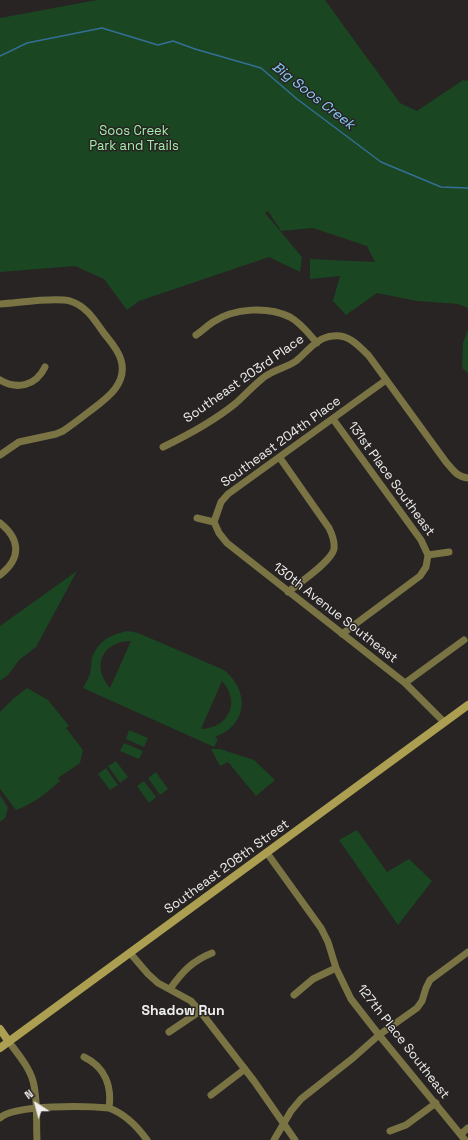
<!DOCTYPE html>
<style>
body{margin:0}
#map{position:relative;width:468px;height:1140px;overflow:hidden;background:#272423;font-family:"Space Grotesk",sans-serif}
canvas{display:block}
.north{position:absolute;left:16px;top:1084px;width:40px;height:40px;-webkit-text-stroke:3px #272423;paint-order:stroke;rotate:324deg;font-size:11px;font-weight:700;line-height:16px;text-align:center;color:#f0eeed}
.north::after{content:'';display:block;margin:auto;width:14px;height:18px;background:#f0eeed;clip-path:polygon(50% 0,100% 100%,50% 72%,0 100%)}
</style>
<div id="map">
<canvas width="468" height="1140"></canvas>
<div class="north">N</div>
</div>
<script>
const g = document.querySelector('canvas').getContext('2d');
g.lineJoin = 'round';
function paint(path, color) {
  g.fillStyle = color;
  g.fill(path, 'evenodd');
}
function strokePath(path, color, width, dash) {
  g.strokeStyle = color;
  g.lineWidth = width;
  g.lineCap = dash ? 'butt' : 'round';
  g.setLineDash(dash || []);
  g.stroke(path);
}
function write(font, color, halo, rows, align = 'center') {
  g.font = font + ' "Space Grotesk",sans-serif';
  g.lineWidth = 3;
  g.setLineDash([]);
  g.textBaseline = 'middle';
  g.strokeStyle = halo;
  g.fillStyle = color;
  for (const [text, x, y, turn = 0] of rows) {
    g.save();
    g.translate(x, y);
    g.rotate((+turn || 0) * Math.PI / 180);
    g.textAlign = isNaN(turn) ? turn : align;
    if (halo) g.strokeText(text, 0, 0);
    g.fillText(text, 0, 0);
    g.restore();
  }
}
const green = new Path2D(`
 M97,0H325L400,103L417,111L463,80L468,81V308L458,304L417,301L377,293L346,315L333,301L340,276L310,279V259L375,262L367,246L313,228L281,231L268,211L265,213L302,257L300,272L269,257L139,301L127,310L104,279L75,266L0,272V18Z
 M468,329V373L462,368L463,343Z
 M77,571L36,647L19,660L8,675L0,681V626Z
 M128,631L138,633L224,670C250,691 248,725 215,737L218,739L214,747L83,688C85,684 88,679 90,674C91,669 91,663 92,658C98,641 111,634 128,631ZM131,641L110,688C91,667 102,641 131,641ZM222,681C241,702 229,728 201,729Z
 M27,688L48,700L69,726L66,728L83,750L80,763L58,778L60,781C45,794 35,803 16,810L0,789V712L13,699Z
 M129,730L148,738L144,747L126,739Z
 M124,743L143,751L139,759L120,751Z
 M211,749H220L254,760L275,780L256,796L228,762L220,766Z
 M116,761L128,777L120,783L108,766Z
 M106,768L118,785L110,790L98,774Z
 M156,772L168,789L160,795L148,778Z
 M144,781L156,797L149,803L137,786Z
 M0,795L8,808L5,818L0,822Z
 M357,830L387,872L409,859L432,881L398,925L339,840Z`);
const stream = new Path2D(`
 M0,56L27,43L102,28L158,45L173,41L195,49L261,68L297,99L381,162L441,187L468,188`);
const street = new Path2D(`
 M0,304C18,303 54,297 70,301C86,306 94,319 103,332C110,341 118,349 121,360C128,384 106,399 90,411C81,418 72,425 63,431L56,434L19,442L0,455
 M196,335C202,331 207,326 213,322C234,308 268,306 290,317C301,323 309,334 317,343
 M0,380C17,390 36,386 45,367
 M333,419L421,540L428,555
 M163,447C188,435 214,421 236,403C245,395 253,386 263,378C272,370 286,368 296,361C307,352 317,337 333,336C349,334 359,346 369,356L446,462C453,470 457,477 468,478
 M280,458L329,528C332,534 335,541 334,549C331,562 299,583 288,592
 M197,518L214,522
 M214,522L219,533L227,543L405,683L444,722
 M214,522L221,502L228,494L386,380
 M0,523C20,539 22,558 0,575
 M342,634L420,576L426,567L428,555L449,552
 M405,683L464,640
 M267,853L321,928L328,942L336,968L351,999L379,1035L465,1140
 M130,953L148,974L158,983L191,1001L200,1011L254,1081L295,1140
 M170,989C182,972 192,961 212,953
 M294,995L313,979L336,968
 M169,1032L200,1011
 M9,1042C18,1054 29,1067 33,1081C38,1100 36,1121 37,1140
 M84,1057C105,1067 112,1086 109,1108C125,1114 137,1126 147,1140
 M211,1095L245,1069
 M0,1118C15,1104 88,1106 109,1108
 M390,1131L406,1125L436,1103
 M461,1134L468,1128
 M274,1140L291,1111L301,1099L353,1058L379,1035L417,1008L422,1001L426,988L430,980L468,952`);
const secondary = new Path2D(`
 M0,1029L9,1042
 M0,1048L468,705`);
const parkNames = [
 ["Soos Creek",134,131],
 ["Park and Trails",134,146]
];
const streetNames = [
 ["Southeast 203rd Place",244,379,-35],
 ["Southeast 204th Place",281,442,-36],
 ["131st Place Southeast",391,479,54],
 ["130th Avenue Southeast",335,613,38],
 ["Southeast 208th Street",227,867,-36],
 ["127th Place Southeast",403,1042,52]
];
const waterNames = [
 ["Big Soos Creek",313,96,38]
];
const neighbourhoodNames = [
 ["Shadow Run",183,1011]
];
paint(green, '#1b4622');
strokePath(stream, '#336f96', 1.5);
strokePath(street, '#7a7344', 7);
strokePath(secondary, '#ac9f51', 8);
write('13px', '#a3edaa', '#272423', parkNames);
write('13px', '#f0eeed', '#272423', streetNames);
write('italic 14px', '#87caf8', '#272423', waterNames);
write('bold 14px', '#f0eeed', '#272423', neighbourhoodNames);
</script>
